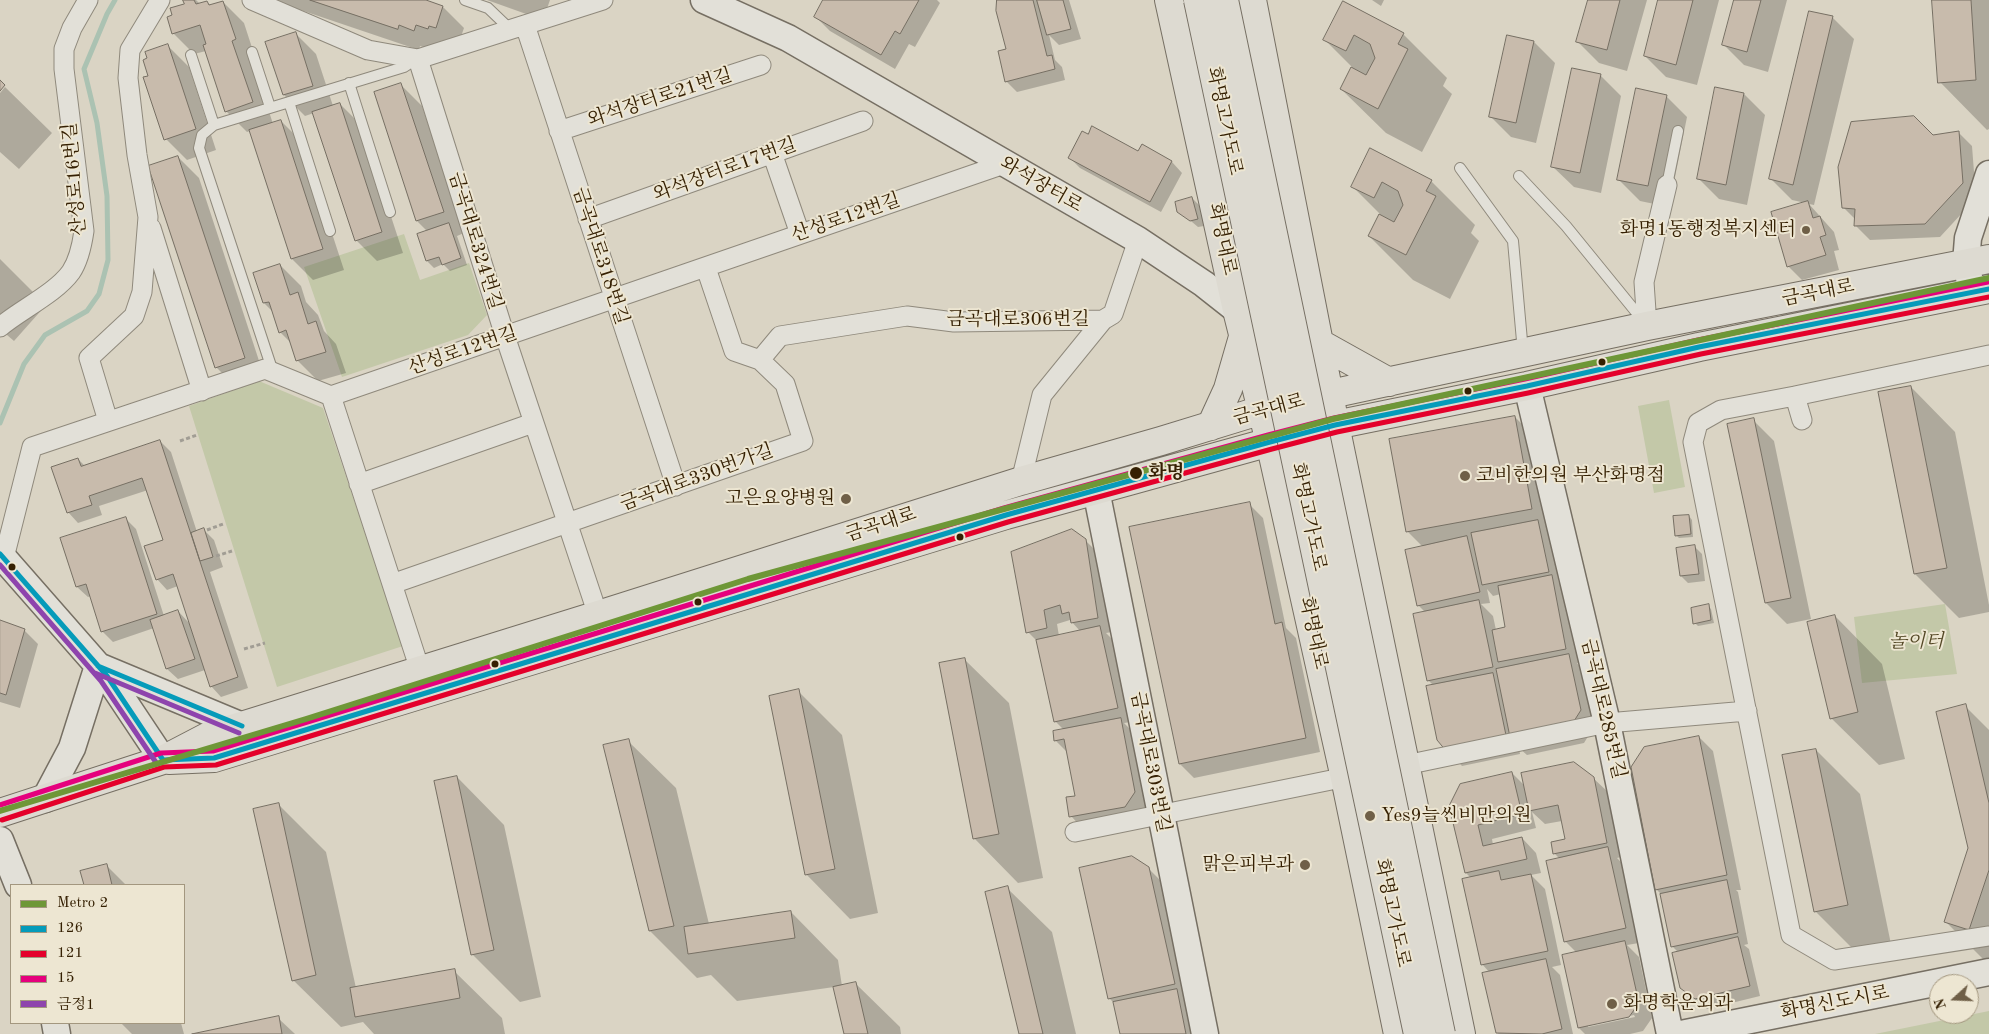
<!DOCTYPE html>
<meta charset="utf-8">
<style>
body{margin:0}
#map{position:relative;width:1989px;height:1034px;overflow:hidden;background:#dad4c4;font-family:"Old Standard TT","Noto Serif KR",serif}
canvas{display:block}
.legend{position:absolute;left:10px;top:884px;width:175px;height:140px;box-sizing:border-box;background:#ede6d2;border:1px solid #a3977f;margin:0;padding:6px 9px;list-style:none;font-size:15px;color:#352003}
.legend li{display:flex;align-items:center;gap:10px;height:25px}
.legend b{width:25px;border:1px solid #a3977f}
.north{position:absolute;left:1929px;top:974px;width:50px;height:50px;box-sizing:border-box;background:#ede6d2;border:1px solid #a3977f;border-radius:50%;rotate:250deg;font-size:14px;font-weight:700;line-height:20px;text-align:center;color:#352003}
.north::after{content:'';display:block;margin:auto;width:18px;height:22px;background:#6f5f47;clip-path:polygon(50% 0,100% 100%,50% 72%,0 100%)}
</style>
<div id="map">
<canvas width="1989" height="1034"></canvas>
<ul class="legend">
<li><b style="height:6px;background:#6e9737"></b>Metro 2</li>
<li><b style="height:6px;background:#059bba"></b>126</li>
<li><b style="height:6px;background:#e4002b"></b>121</li>
<li><b style="height:6px;background:#e5007d"></b>15</li>
<li><b style="height:6px;background:#8e44ad"></b>금정1</li>
</ul>
<div class="north">N</div>
</div>
<script>
const g = document.querySelector('canvas').getContext('2d');
g.lineJoin = 'round';
function paint(path, color) {
  g.fillStyle = color;
  g.fill(path, 'evenodd');
}
function strokePath(path, color, width, dash) {
  g.strokeStyle = color;
  g.lineWidth = width;
  g.lineCap = dash ? 'butt' : 'round';
  g.setLineDash(dash || []);
  g.stroke(path);
}
function write(font, color, halo, rows, align = 'center') {
  g.font = font + ' "Old Standard TT","Noto Serif KR",serif';
  g.lineWidth = 4;
  g.setLineDash([]);
  g.textBaseline = 'middle';
  g.strokeStyle = halo;
  g.fillStyle = color;
  for (const [text, x, y, turn = 0] of rows) {
    g.save();
    g.translate(x, y);
    g.rotate((+turn || 0) * Math.PI / 180);
    g.textAlign = isNaN(turn) ? turn : align;
    if (halo) g.strokeText(text, 0, 0);
    g.fillText(text, 0, 0);
    g.restore();
  }
}
const green = new Path2D(`
 M404,234L420,280L469,263L487,315L468,335L342,377L304,267Z
 M259,381L323,408L403,646L277,687L189,406Z
 M1669,400L1685,487L1654,493L1638,406Z
 M1945,604L1957,674L1862,683L1854,617Z
 M1989,1011V1034H1875Z`);
const shadow = new Path2D(`
 M184,0H196L200,4L207,2L211,6L223,2L244,23L256,60L253,62L273,124L281,121L302,142L344,270L313,280L292,259L250,131L247,132L226,111L206,51L194,54L173,33L186,4Z
 M271,0H422L443,7L464,28L457,48L435,51L420,46L419,50Z
 M487,0H550L543,20Z
 M825,0H937L940,3L915,47L909,44L895,69L830,31L815,16Z
 M998,0H1069L1081,39L1059,45L1049,35L1055,60L1062,67L1065,80L1017,92L1006,81L1007,50Z
 M1372,0H1384L1381,6Z
 M1589,0H1647L1627,71L1599,63L1578,42Z
 M1660,0H1719L1697,85L1666,77L1645,56Z
 M1735,0H1787L1768,72L1744,65L1723,44Z
 M1934,0H1989V129L1987,130L1940,82Z
 M1343,3L1403,34L1447,78L1443,86L1452,94L1422,152L1386,133L1341,89L1352,67L1325,40Z
 M1833,18L1854,39L1814,205L1809,204L1834,232L1839,250L1834,251L1839,270L1802,280L1788,266L1806,203L1792,200L1771,179Z
 M295,33L316,54L333,106L340,104L361,125L403,253L377,261L356,240L314,113L305,116L284,95L267,43Z
 M1508,36L1534,42L1555,63L1536,143L1511,137L1490,116Z
 M168,46L189,67L216,150L187,160L166,139L150,76Z
 M1600,75L1621,96L1601,193L1574,187L1552,166Z
 M401,85L422,106L464,233L457,236L467,265L450,271L443,264L434,268L427,261L428,232L417,221L375,93Z
 M5,87L52,133L19,169L0,152V93Z
 M1744,94L1765,115L1747,205L1719,199L1698,178Z
 M1666,96L1687,117L1669,207L1640,201L1619,180Z
 M1958,132L1972,146L1976,198L1940,237L1870,240L1856,226V220L1843,207L1933,136Z
 M1142,146L1172,162L1182,173L1161,212L1080,168L1069,157L1139,152Z
 M1371,150L1431,181L1475,225L1471,233L1479,241L1450,299L1413,280L1369,236L1380,214L1352,186Z
 M178,157L199,178L265,379L237,388L216,367Z
 M1192,198L1199,205L1204,226L1198,227L1179,211Z
 M0,259L46,305L14,341L0,329Z
 M280,265L301,286L306,302L318,315L324,331L336,344L346,373L318,381L297,360L292,344L280,332L273,312L264,303Z
 M1911,387L1955,432L1989,605V612L1959,618L1915,574Z
 M1515,417L1552,455L1569,546L1552,549L1559,583L1566,591L1580,663H1577L1582,669L1595,725L1584,743L1527,755L1519,748L1520,754L1462,766L1448,751L1434,686L1428,680L1426,613L1418,605L1423,547L1407,531ZM1487,589L1493,596L1501,594L1507,628L1496,630L1493,616L1481,604L1490,603Z
 M1753,420L1774,441L1811,619L1787,624L1766,603Z
 M160,441L171,452L197,532L204,530L214,540L223,567L210,572L248,688L221,697L211,686L205,670L178,679L167,669L154,628L113,642L102,631L91,596L88,597L77,587L125,518L136,529L164,616L178,611L190,624L178,586L167,590L157,579L164,540L148,490L99,506L102,515L78,523L68,512L78,459L85,466Z
 M1249,504L1263,518L1286,628L1296,638L1320,752L1194,778L1180,764Z
 M1689,516L1692,520L1693,537L1679,538L1676,535Z
 M1085,540L1100,555L1112,632L1106,633L1114,641L1131,722L1124,723L1135,734L1149,807L1085,831L1071,816L1076,797L1068,753L1055,740L1064,730L1055,721L1038,642L1028,632ZM1070,620L1080,631L1059,636L1057,624Z
 M1695,547L1702,554L1705,581L1688,583L1681,576Z
 M1708,606L1711,609L1714,623L1698,626L1695,623Z
 M1835,616L1882,664L1905,759L1879,765L1831,718Z
 M0,622L24,630L38,644L20,708L0,702Z
 M964,659L1009,703L1043,878L1018,883L974,838Z
 M798,691L842,735L878,913L850,919L806,874Z
 M1965,706L1989,730V965L1945,921L1969,848Z
 M1699,737L1713,751L1741,890H1736L1738,892L1748,944L1744,945L1749,949L1760,996L1707,1009L1681,988L1678,952L1672,946L1662,895L1656,889Z
 M628,741L676,788L709,924L791,912L838,960L842,986L855,983L900,1027L901,1034H845L834,987L737,1001L711,975L697,978L650,931Z
 M1816,750L1860,794L1892,949L1860,956L1815,911Z
 M1512,773L1526,787L1593,778L1608,792L1621,857L1617,858L1622,863L1639,943L1627,945L1639,957L1652,1018L1643,1031L1630,1034H1585L1579,1028L1577,953L1565,941L1560,859L1554,853L1566,840L1562,821L1545,824L1532,812L1536,828L1492,839L1493,845L1522,838L1536,853L1541,873L1531,875L1545,889L1561,965L1552,967L1560,975L1573,1034H1499L1497,1033L1490,973L1482,964L1471,878L1466,873L1450,806ZM1634,1015L1635,1017L1588,1027V1025Z
 M457,777L504,825L541,997L520,1002L472,954Z
 M278,804L326,852L356,988L454,971L502,1018L505,1034H374L363,1022L341,1027L293,980Z
 M107,866L126,885H85L82,872Z
 M1148,868L1163,883L1197,1034H1121L1115,1004L1109,998Z
 M1007,888L1052,932L1076,1034H1020Z
 M278,1018L295,1034H199Z
 M121,1023H181L184,1034H132Z`);
const stream = new Path2D(`
 M0,423L24,364L45,335L87,311L99,294L108,260L107,196L97,123L84,69L107,14L115,0`);
const building = new Path2D(`
 M183,0H194L196,4L207,1L209,5L223,1L236,39L232,41L253,102L225,112L203,45L206,44L200,25L172,34L167,17L172,15L170,8L184,4Z
 M310,0H426L443,6L436,28L429,26L428,29L416,25L414,31L399,25L398,29Z
 M823,0H919L900,34L895,31L881,55L814,17Z
 M997,0H1033L1047,56L1052,55L1055,69L1005,82L998,51L1006,49L996,11Z
 M1037,0H1063L1071,29L1047,35Z
 M1588,0H1620L1607,50L1576,42Z
 M1658,0H1693L1676,65L1644,56Z
 M1734,0H1761L1747,52L1722,45Z
 M1932,0H1971L1976,80L1938,83Z
 M1343,1L1404,33L1398,44L1408,49L1378,109L1340,89L1351,67L1366,75L1375,58L1370,44L1354,35L1346,51L1323,40Z
 M1809,11L1833,16L1793,185L1769,179Z
 M296,32L313,86L283,95L265,42Z
 M1507,35L1534,41L1516,123L1489,117Z
 M168,44L196,129L164,140L143,77L148,76L143,60L147,58L145,52Z
 M1572,68L1601,74L1580,173L1551,167Z
 M0,80L5,85L0,91Z
 M401,83L444,212L416,221L374,92Z
 M1715,87L1744,93L1726,185L1697,179Z
 M1636,88L1667,95L1648,186L1617,180Z
 M340,103L382,232L355,241L312,112Z
 M1914,116L1933,135L1959,131L1963,183L1925,224L1854,226L1855,209L1842,208L1838,167L1851,122Z
 M281,120L323,249L291,259L249,130Z
 M1092,126L1138,151L1142,144L1172,161L1150,202L1068,158L1082,131L1088,134Z
 M1370,148L1432,180L1426,191L1436,196L1406,255L1368,236L1379,214L1394,222L1403,205L1398,191L1382,182L1374,198L1351,187Z
 M178,156L245,358L215,368L148,166Z
 M1192,197L1198,219L1190,221L1177,212L1175,202Z
 M1808,201L1813,218L1820,216L1826,235L1820,237L1826,255L1787,267L1771,212Z
 M449,223L461,258L442,265L439,257L426,261L417,234Z
 M280,264L290,295L298,292L308,324L316,321L326,352L296,361L286,330L279,333L269,302L263,303L253,273Z
 M1911,386L1947,568L1914,574L1878,392Z
 M1515,416L1532,509L1406,532L1389,439Z
 M1754,418L1791,598L1765,603L1727,424Z
 M160,440L238,677L210,687L173,574L156,580L144,546L163,540L142,478L89,496L92,505L67,513L51,467L78,458L81,466Z
 M1250,502L1275,624L1282,622L1306,738L1179,764L1129,527Z
 M1689,515L1691,534L1675,536L1673,516Z
 M126,517L157,614L101,632L86,584L76,587L60,538Z
 M1538,520L1549,572L1482,585L1471,533Z
 M204,528L213,557L200,561L191,533Z
 M1072,529L1086,539L1098,618L1071,623L1069,612L1062,614L1060,605L1044,610L1047,628L1026,633L1011,552Z
 M1467,536L1480,592L1417,606L1405,550Z
 M1695,545L1699,574L1680,576L1676,548Z
 M1552,575L1566,649L1498,662L1492,630L1505,627L1498,586Z
 M1479,600L1493,667L1427,681L1413,614Z
 M1709,604L1711,620L1693,624L1691,608Z
 M178,610L195,659L166,669L150,620Z
 M1835,615L1858,712L1830,719L1807,622Z
 M0,620L25,629L6,695L0,693Z
 M1100,626L1118,708L1054,722L1036,640Z
 M1569,654L1581,710L1569,729L1511,742L1496,669Z
 M965,658L999,834L973,839L939,663Z
 M1493,673L1507,740L1447,752L1437,740L1426,686Z
 M799,689L835,869L805,875L769,696Z
 M1966,704L1989,803V870L1969,930L1944,922L1968,848L1936,712Z
 M1121,718L1135,792L1125,807L1069,817L1066,797L1075,796L1064,739L1054,741L1053,731Z
 M1699,736L1727,875L1655,890L1631,767L1644,747Z
 M629,739L674,926L649,931L603,745Z
 M1816,749L1848,905L1814,912L1782,755Z
 M1574,762L1594,777L1607,843L1553,854L1551,842L1565,839L1558,805L1529,811L1521,773Z
 M1512,772L1522,814L1478,825L1483,846L1522,837L1527,859L1465,873L1449,806L1460,784Z
 M457,776L494,950L471,955L434,781Z
 M279,803L316,975L292,981L253,809Z
 M1608,847L1626,928L1564,942L1546,861Z
 M1132,856L1149,867L1175,984L1108,999L1079,868Z
 M107,864L112,885H84L80,871Z
 M1499,871L1501,880L1531,874L1548,951L1481,965L1462,879Z
 M1727,880L1738,933L1671,947L1660,894Z
 M1008,886L1043,1034H1019L985,892Z
 M791,911L795,938L688,954L684,927Z
 M1738,937L1750,986L1695,999L1680,988L1672,953Z
 M1625,941L1639,1003L1629,1017L1578,1028L1562,955Z
 M1546,959L1562,1029L1542,1034L1496,1033L1482,973Z
 M455,969L460,998L355,1017L350,988Z
 M856,982L868,1034H844L833,987Z
 M1177,989L1186,1034H1120L1113,1002Z
 M279,1016L282,1034H192Z`);
const path = new Path2D(`
 M180,441L197,435
 M207,530L223,524
 M216,556L232,551
 M244,649L265,643`);
const lane = new Path2D(`
 M465,0L488,8L511,30
 M252,52L270,107
 M191,55L214,125
 M349,83L390,212
 M289,102L330,231
 M1460,168L1513,241L1523,352
 M1519,176L1566,226L1645,323
 M1667,185L1678,131
 M273,372L199,148L202,135L214,125L404,67L416,59`);
const street = new Path2D(`
 M252,0L368,50L418,59L603,0
 M525,25L676,486
 M418,59L505,336L598,615
 M559,131L761,65
 M772,153L800,234
 M588,219L863,121
 M151,228L202,391
 M1103,320L1113,314L1138,240
 M1647,326L1644,282L1667,185
 M0,327C20,310 56,293 71,272C79,260 82,245 84,231L64,69V49L72,28L88,0
 M760,360L780,336L907,316L954,322L1103,320L1042,395L1021,481
 M331,396L420,670
 M1795,396L1989,355
 M1802,420L1795,396L1721,410L1698,423L1693,442L1791,935L1834,960L1989,936
 M108,421L89,358L134,316L142,292L148,217L137,155L128,78L130,50L160,0
 M359,484L533,423
 M4,558L32,447L265,369L331,396L1004,164
 M392,584L803,441L785,384L760,360L734,351L706,268
 M1396,767L1607,723L1747,711
 M1075,832L1356,775`);
const secondary = new Path2D(`
 M704,0L788,38L1138,240L1204,284L1237,310L1246,320
 M1972,292L1966,263L1968,238L1989,174
 M1527,386L1607,723L1670,1034
 M1096,490L1205,1034
 M0,554L107,676L163,760
 M45,799L72,748L98,666L242,726
 M0,840L18,885
 M55,1023L57,1034
 M1681,1034L1989,972`);
const primary = new Path2D(`
 M1169,0L1237,310L1270,442L1345,778L1398,1034
 M1252,0L1335,425L1461,1034
 M1319,343L1389,382
 M1211,426L1228,389L1243,337
 M169,760L214,758L1006,515L1270,442L1335,425L1527,386L1699,347L1989,289
 M0,813L163,760L209,736L598,615L1021,481L1161,441L1262,410L1312,398L1647,326L1989,259`);
const highwayBridge = new Path2D(`
 M1198,0L1418,1034
 M1224,0L1441,1034`);
const bus1 = new Path2D(`
 M0,554L107,676L163,760L214,758L1006,515L1270,442L1335,425L1527,386L1699,347L1989,289
 M98,666L242,726`);
const bus2 = new Path2D(`
 M2,820L164,767L216,765L1008,522L1272,449L1337,432L1528,393L1701,354L1989,297`);
const bus3 = new Path2D(`
 M0,805L161,753L213,751L1004,508L1268,435L1334,418L1525,379L1698,340L1988,282`);
const bus4 = new Path2D(`
 M0,565L101,681L157,764
 M95,673L239,733`);
const metro1 = new Path2D(`
 M0,811L306,719L748,579L1333,419L1989,278`);
const markers = [
 [1806,230,5,"#6f5f47"],
 [1602,362,4.5,"#352003"],
 [1468,391,4.5,"#352003"],
 [1136,473,7,"#352003"],
 [1465,476,6,"#6f5f47"],
 [846,499,6,"#6f5f47"],
 [960,537,4.5,"#352003"],
 [12,567,4.5,"#352003"],
 [698,602,4.5,"#352003"],
 [495,664,4.5,"#352003"],
 [1370,816,6,"#6f5f47"],
 [1305,865,6,"#6f5f47"],
 [1612,1004,6,"#6f5f47"]
];
const streetNames = [
 ["와석장터로21번길",660,98,-18],
 ["화명고가도로",1224,121,78],
 ["와석장터로17번길",725,170,-20],
 ["산성로16번길",75,179,-95],
 ["와석장터로",1041,185,30],
 ["산성로12번길",846,218,-19],
 ["화명대로",1222,239,78],
 ["금곡대로324번길",475,241,73],
 ["금곡대로318번길",600,256,72],
 ["금곡대로",1818,293,-11],
 ["금곡대로306번길",1018,320],
 ["산성로12번길",463,351,-19],
 ["금곡대로",1269,410,-15],
 ["금곡대로330번가길",697,478,-20],
 ["화명고가도로",1308,517,78],
 ["금곡대로",881,525,-18],
 ["화명대로",1313,633,78],
 ["금곡대로285번길",1603,709,77],
 ["금곡대로303번길",1150,762,79],
 ["화명고가도로",1392,913,78],
 ["화명신도시로",1835,1003,-11]
];
const poiNames = [
 ["화명1동행정복지센터",1796,230],
 ["코비한의원 부산화명점",1476,476,"left"],
 ["고은요양병원",835,499],
 ["Yes9늘씬비만의원",1381,816,"left"],
 ["맑은피부과",1294,865],
 ["화명학운외과",1623,1004,"left"]
];
const stopNames = [
 ["화명",1148,473]
];
const parkNames = [
 ["놀이터",1916,642]
];
paint(green, '#c3c8a8');
paint(shadow, '#0003');
strokePath(stream, '#abc2b2', 5);
paint(building, '#c8bbac');
strokePath(building, '#766f63', 1);
strokePath(lane, '#8f897c', 12);
strokePath(street, '#8f897c', 21);
strokePath(secondary, '#766f63', 29);
strokePath(primary, '#766f63', 30);
strokePath(path, '#a19d94', 3, [4, 2.5]);
strokePath(lane, '#e2e0d8', 10);
strokePath(street, '#e2e0d8', 19);
strokePath(secondary, '#e2e0d8', 26);
strokePath(primary, '#dddad1', 28);
strokePath(highwayBridge, '#766f63', 30, []);
strokePath(highwayBridge, '#dddad1', 28);
strokePath(bus1, '#059bba', 5);
strokePath(bus2, '#e4002b', 5);
strokePath(bus3, '#e5007d', 5);
strokePath(bus4, '#8e44ad', 5);
strokePath(metro1, '#6e9737', 6);
for (const [x, y, r, color] of markers) {
  const dot = new Path2D();
  dot.arc(x, y, r, 0, 2 * Math.PI);
  g.fillStyle = color;
  g.fill(dot);
  strokePath(dot, '#ede6d2', 2);
}
write('19px', '#352003', '#ede6d2', streetNames);
write('19px', '#352003', '#ede6d2', poiNames, 'right');
write('bold 19px', '#352003', '#ede6d2', stopNames, 'left');
write('italic 19px', '#544826', '#ede6d2', parkNames);
</script>
